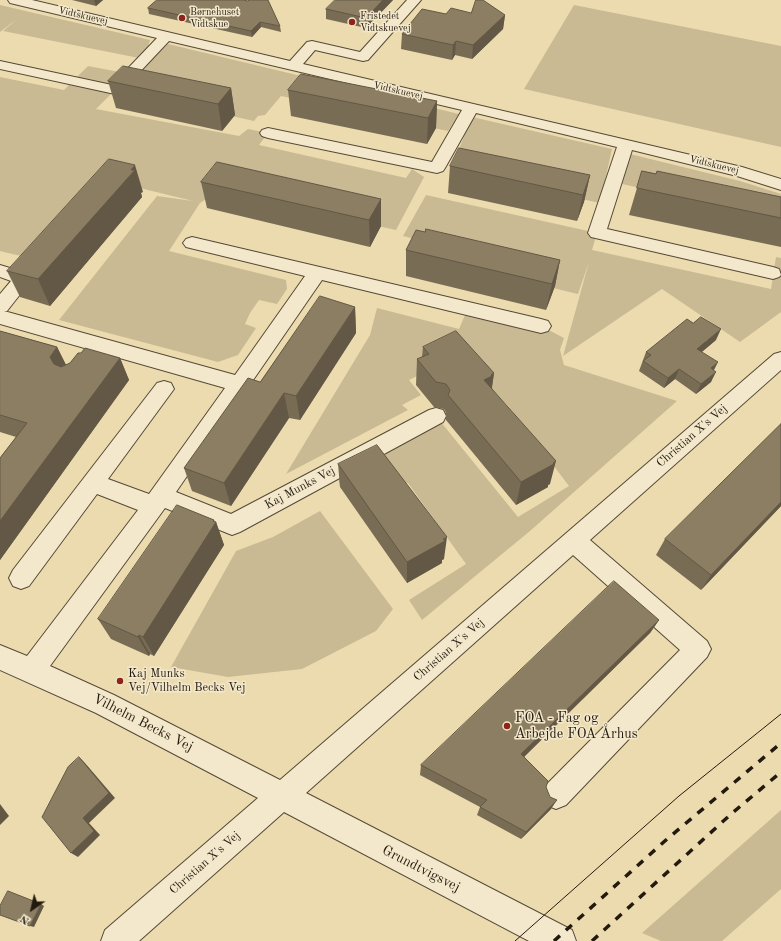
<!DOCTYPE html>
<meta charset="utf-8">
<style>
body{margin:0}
#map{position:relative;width:781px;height:941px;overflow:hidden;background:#ecdbaf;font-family:"Old Standard TT",serif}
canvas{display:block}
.north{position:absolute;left:12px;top:889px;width:40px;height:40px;-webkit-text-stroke:3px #f3e8cb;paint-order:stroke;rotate:214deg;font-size:11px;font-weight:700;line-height:16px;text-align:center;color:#231a0f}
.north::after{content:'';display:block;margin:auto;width:14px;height:18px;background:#231a0f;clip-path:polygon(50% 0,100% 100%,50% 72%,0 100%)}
</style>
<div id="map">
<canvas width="781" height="941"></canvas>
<div class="north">N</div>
</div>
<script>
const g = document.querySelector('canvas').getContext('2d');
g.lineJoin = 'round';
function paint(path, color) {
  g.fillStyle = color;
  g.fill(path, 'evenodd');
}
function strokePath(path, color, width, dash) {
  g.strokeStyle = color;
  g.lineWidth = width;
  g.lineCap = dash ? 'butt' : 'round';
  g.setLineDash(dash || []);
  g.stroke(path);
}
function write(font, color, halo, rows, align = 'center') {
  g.font = font + ' "Old Standard TT",serif';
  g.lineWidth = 3;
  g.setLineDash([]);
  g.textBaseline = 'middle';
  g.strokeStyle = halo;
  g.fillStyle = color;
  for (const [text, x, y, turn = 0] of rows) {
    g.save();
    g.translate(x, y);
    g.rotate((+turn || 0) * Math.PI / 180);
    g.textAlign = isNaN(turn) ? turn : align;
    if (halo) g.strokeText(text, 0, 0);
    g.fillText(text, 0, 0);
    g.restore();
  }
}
const green = new Path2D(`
 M0,5L150,40L144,59L3,31L17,19L0,32Z
 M574,5L781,46V147L524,89Z
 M168,44L459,114L448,131L281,96L265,115L258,116L254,121L115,90L96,109L239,136L248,129L268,133L259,145L406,178L412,169L424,177L396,230L218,191L200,203L169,251L286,280L287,289L277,304L259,300L250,313L245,324L256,328L238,355L218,362L59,320L157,196L193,201L111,181L25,257L0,251V77L64,90L88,66L130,74L119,86Z
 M472,117L612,149L600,203L450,171Z
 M630,154L740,181L781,194V222L733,208L622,184Z
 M426,195L597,233L592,250L771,289L776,257L781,258V312L740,342L662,289L563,356L589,262L578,294L426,258L427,242L403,236Z
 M377,308L459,329L468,308L541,326L564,338L560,350L564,365L677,401L530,531L422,620L409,600L466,564L408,483L396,486H340L338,478L436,416L518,517L569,486L509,407L460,355L409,380L421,395L402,405L408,410L286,474L370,335Z
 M320,511L393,609L376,631L302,669L228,677L171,667L236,551L273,537Z
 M781,810V889L722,941H661L642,933Z`);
const minor = new Path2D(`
 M8,0H32L290,61L307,42L312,41L360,52L407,0H421L368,60L363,61L315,50L303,64L742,167L781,179V190L737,176L632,150L607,229L773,267L779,269L781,275L779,277L773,279L591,237L588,233L617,147L476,113L445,168L443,171L437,173L268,138L262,136L260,133L262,130L268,128L432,162L462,110L169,41L120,93L115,94L0,69V61L112,85L157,38L10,3Z
 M192,237L541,319L548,321L551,326L548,331L541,333L322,280L176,492L231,514L429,410L436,408L443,410L446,416L443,422L240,532L232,535L165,508L50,666L114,695L280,780L774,354L781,352V370L590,540L707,641L711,649L707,657L566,805L556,809L546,805L542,795L546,785L680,650L573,555L306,793L572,930L576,941H529L284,812L139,941H101L105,930L258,798L96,713L0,670V645L27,656L138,510L97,494L29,586L21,589L13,586L9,578L13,570L157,383L164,381L171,383L174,389L108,479L149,494L225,388L0,324V294L11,281L0,277V265L30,274L33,278L7,311H4L235,375L305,276L186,247L183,243L186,239Z`);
const tram = new Path2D(`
 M515,941L679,796L781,714`);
const rail = new Path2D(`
 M554,941L666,840L781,743
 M592,941L730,815L781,772`);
const wall = new Path2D(`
 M72,0H103L96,6Z
 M157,0L280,26L281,32L261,27L252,37L149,14L148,8Z
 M393,0L366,28L326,19V9Z
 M471,13L505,15L503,29L472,59L455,55L452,60L401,49L402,34L446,14Z
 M108,81L231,88L235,115L222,131L116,108Z
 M288,90L437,101L436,128L427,144L291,116Z
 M450,166L590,175L584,202L577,221L448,193Z
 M642,171L781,197V247L629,215Z
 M201,182L381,199V226L370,247L207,208Z
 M143,192L141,193L142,197L50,306L20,297L7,271Z
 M406,250L560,260L555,286L546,310L406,276Z
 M355,307L356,333L300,420L289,418L231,506L192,491L184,468L260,382Z
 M0,331L57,347L66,365L70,363L81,353L120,358L129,380L0,560V458L16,437L0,432Z
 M716,340L702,352L714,370L711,382L696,394L675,379L664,388L639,371L646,352Z
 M423,347L494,373L492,388L550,484L548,485V487L516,505L446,420V413L444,409L434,407L416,385L417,359L422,357Z
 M781,424V506L701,590L656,555L665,539Z
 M338,464L444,559L442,560V563L407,583L340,487Z
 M214,520L215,522H216L224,545L154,656L150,654L149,656L111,639L98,619Z
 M659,620L650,633L524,756L546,787L551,809L521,839L477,815L480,807L420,775L421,765Z`);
const shadedWall = new Path2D(`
 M94,0H103L96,6Z
 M383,0H393L366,28V18Z
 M505,15L503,29L472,59L473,45Z
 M260,22L261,27L252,37L251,31Z
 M456,41L455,55L452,60L453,45Z
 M231,88L235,115L222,131L218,104Z
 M437,101L436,128L427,144L428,118Z
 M135,165L143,192L141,193L142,197L50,306L38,279Z
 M590,175L584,202L577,221L583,195Z
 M381,199V226L370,247L369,220Z
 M560,260L555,286L546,310L552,284Z
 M355,307L356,333L300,420L296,396Z
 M721,329L716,340L693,359L697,349Z
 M57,347L68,369L60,379L50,357Z
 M120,358L129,380L0,560V521Z
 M718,362L713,372L711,368Z
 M679,369L675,379L664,388L668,378Z
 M716,372L711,382L696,394L701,384Z
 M494,373L490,398L484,380L491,375Z
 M284,393L289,418L231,506L224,483Z
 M556,461L550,484L548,485V487L516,505L521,482Z
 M781,502V506L701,590L711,575Z
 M214,520L215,524L216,522L224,545L154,656L143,637Z
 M447,537L444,559L442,560V563L407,583V562Z
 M659,620L650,633L517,764L521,754Z
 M139,635L150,654L149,656L138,637Z
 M79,757L85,763L115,798L89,823L100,835L78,857L71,853L83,818Z
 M557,800L551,809L521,839L526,832Z
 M0,804L9,816L0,825Z
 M41,904L44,906L34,927L30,926Z`);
const building = new Path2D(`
 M157,0H243L248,1L249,0H268L280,26L260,22L251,31L148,8Z
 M335,0H383L366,18L326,9Z
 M476,0H483L505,15L473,45L456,41L453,45L402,34L422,9L446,14L451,8L471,13Z
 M123,66L231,88L218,104L108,81Z
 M301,74L437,101L428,118L288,90Z
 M459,148L590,175L583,195L450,166Z
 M109,159L135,165L131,170H135L38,279L7,271Z
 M217,162L381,199L369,220L201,182Z
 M642,171L656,174L657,171L781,197V218L637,188Z
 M426,229L560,260L552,284L406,250L416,230L425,232Z
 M320,296L355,307L296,396L284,393L224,483L184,468L248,378L260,382Z
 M701,317L721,329L697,349L718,362L711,368L716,372L701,384L679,369L668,378L643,361L651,355L646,352L687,319L693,323Z
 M0,331L57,347L50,357L54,364L61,367L70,363L78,353H81L85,348L120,358L0,521V458L27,423L0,415Z
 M456,331L494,373L491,375L492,376L484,380L556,461L553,463L554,464L521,482L448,395L450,390L446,384L436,382L417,359L429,354L423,347Z
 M781,424V502L711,575L665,539Z
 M377,445L447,537L443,539L445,541L407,562L338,464Z
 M177,505L214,520L213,521L216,522L143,637L139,635L138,637L98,619Z
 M614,581L659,620L521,754L548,781L546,787L550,797L557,800L526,832L480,807L487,800L421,765Z
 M79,757L109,793L83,818L94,831L71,853L42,817L68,767Z
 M8,891L41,904L30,926L0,915V906Z`);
const markers = [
 [182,18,4,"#8f2418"],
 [352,22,4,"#8f2418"],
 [120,681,4,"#8f2418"],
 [507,726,4,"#8f2418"]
];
const farPoinames = [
 ["Børnehuset",190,12],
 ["Vidtskue",190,24],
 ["Fristedet",360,16],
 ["Vidtskuevej",360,28]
];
const farStreetnames = [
 ["Vidtskuevej",83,16,13],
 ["Vidtskuevej",398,91,13],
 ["Vidtskuevej",714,165,14]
];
const streetNames = [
 ["Christian X's Vej",692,436,-41],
 ["Kaj Munks Vej",300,488,-28],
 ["Christian X's Vej",449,650,-41],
 ["Christian X's Vej",205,863,-41]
];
const poiNames = [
 ["Kaj Munks",128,674],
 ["Vej/Vilhelm Becks Vej",128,688]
];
const nearPoinames = [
 ["FOA - Fag og",515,718],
 ["Arbejde FOA Århus",515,734]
];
const nearStreetnames = [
 ["Vilhelm Becks Vej",143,723,27],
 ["Grundtvigsvej",421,869,27]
];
paint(green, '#caba94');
strokePath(minor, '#554a37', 2);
paint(minor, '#f3e8cb');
strokePath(tram, '#231a0f', 1);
strokePath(rail, '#231a0f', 3.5, [8, 8]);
paint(wall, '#786c54');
paint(shadedWall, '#625845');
paint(building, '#8c7e62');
strokePath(building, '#625845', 1);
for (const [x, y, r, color] of markers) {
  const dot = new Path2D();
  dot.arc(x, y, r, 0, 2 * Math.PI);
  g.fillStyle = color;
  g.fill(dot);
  strokePath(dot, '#f3e8cb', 1.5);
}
write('10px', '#231a0f', '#f3e8cb', farPoinames, 'left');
write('10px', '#231a0f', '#f3e8cb', farStreetnames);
write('12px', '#231a0f', '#f3e8cb', streetNames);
write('12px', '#231a0f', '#f3e8cb', poiNames, 'left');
write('14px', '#231a0f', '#f3e8cb', nearPoinames, 'left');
write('14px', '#231a0f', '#f3e8cb', nearStreetnames);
</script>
